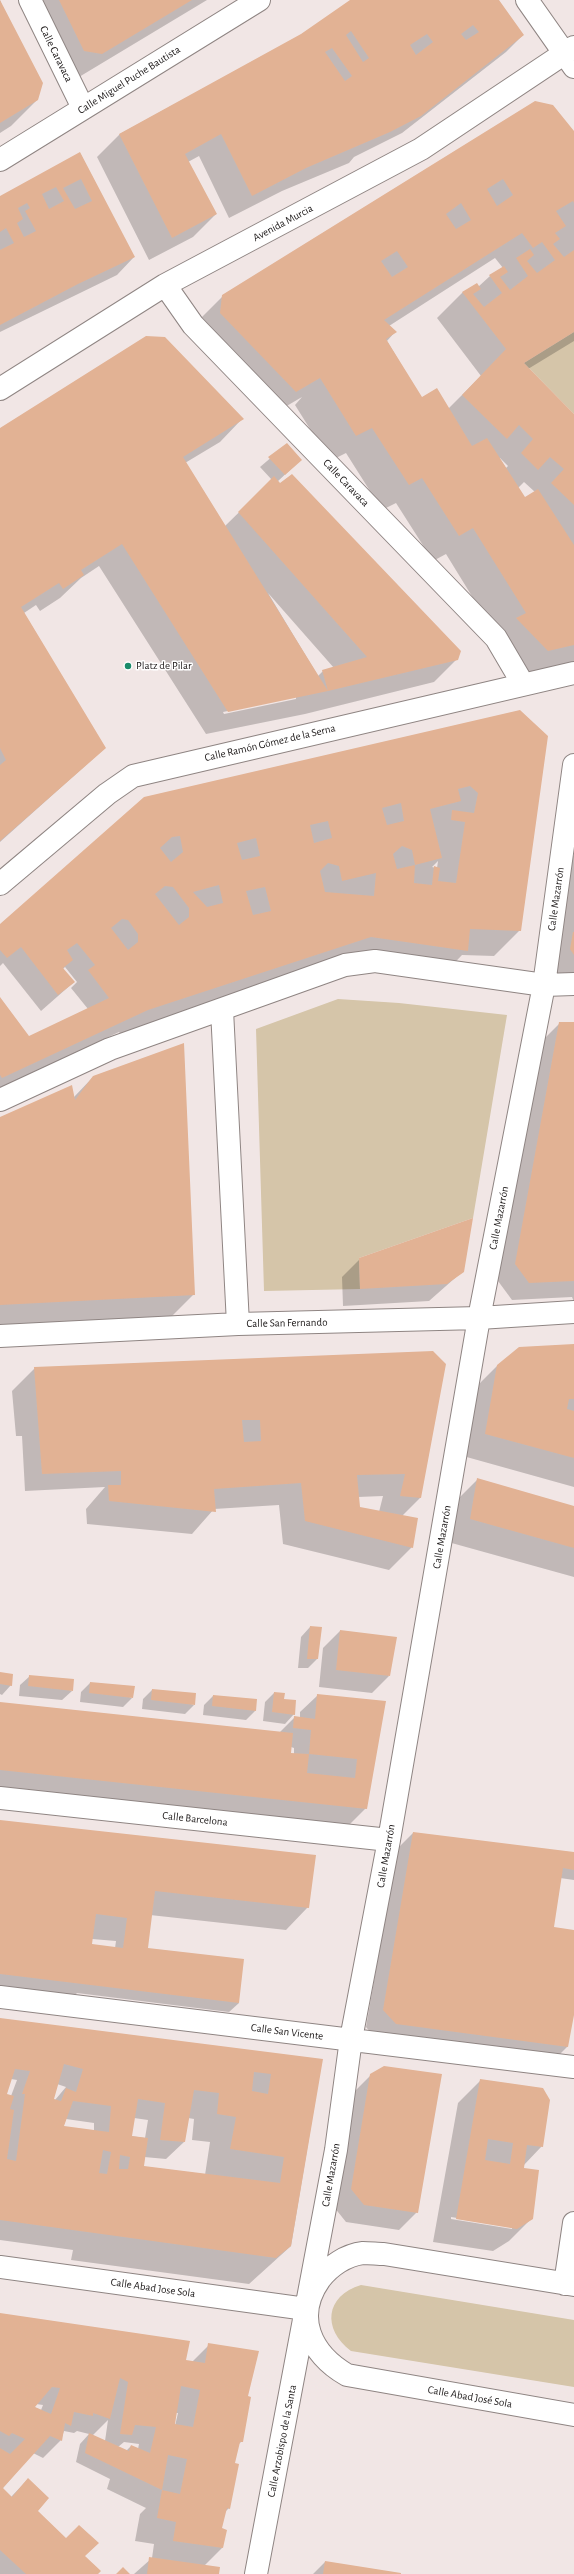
<!DOCTYPE html>
<meta charset="utf-8">
<style>
body{margin:0}
canvas{display:block;background:#f1e6e5}
</style>
<canvas width="574" height="2574"></canvas>
<script>
const g = document.querySelector('canvas').getContext('2d');
g.lineJoin = 'round';
function paint(path, color) {
  g.fillStyle = color;
  g.fill(path, 'evenodd');
}
function strokePath(path, color, width, dash) {
  g.strokeStyle = color;
  g.lineWidth = width;
  g.lineCap = dash ? 'butt' : 'round';
  g.setLineDash(dash || []);
  g.stroke(path);
}
function write(font, color, halo, rows, align = 'center') {
  g.font = font + ' "Alegreya Sans",sans-serif';
  g.lineWidth = 3;
  g.setLineDash([]);
  g.textBaseline = 'middle';
  g.strokeStyle = halo;
  g.fillStyle = color;
  for (const [text, x, y, turn = 0] of rows) {
    g.save();
    g.translate(x, y);
    g.rotate((+turn || 0) * Math.PI / 180);
    g.textAlign = isNaN(turn) ? turn : align;
    if (halo) g.strokeText(text, 0, 0);
    g.fillText(text, 0, 0);
    g.restore();
  }
}
const green = new Path2D(`
 M574,332V414L524,363Z
 M338,999L399,1003L507,1015L473,1218L359,1258L360,1289L264,1291L256,1029Z
 M361,2285L574,2320V2387L351,2351C322,2329 325,2296 361,2285Z`);
const shadow = new Path2D(`
 M0,0L38,99L11,126L0,133Z
 M25,0H207L79,77Z
 M352,0H498L523,35L506,52L402,133L354,157L349,163L282,191L229,218L199,156L188,162L216,214L193,237L149,260L97,157L120,134L301,35Z
 M574,132V341L528,369L574,416V665L521,676L446,554L433,561L396,503L382,510L346,453L330,461L295,405L302,397L273,414L200,319L223,296ZM495,258L503,268L490,276L478,287L463,292L437,318L481,376L448,409L422,399L387,341L395,332L389,326ZM500,458L508,466L506,468L500,459ZM524,482L535,492L525,498L518,488Z
 M80,153L134,257L117,275L0,332V197Z
 M242,419L220,442L185,463L225,526L272,480L260,467L287,444L291,469L277,482L457,659L434,682L305,714L206,734L99,566L81,578L60,598L40,611L36,605L24,613L105,748L0,842V429ZM268,593L334,668L323,671L318,676ZM296,697V699L224,714L223,712Z
 M519,712L520,930L494,956L462,955L441,977L344,962L121,1035L119,1032L0,1088V998L29,1037L88,1009L71,988L77,982L65,967L63,969L74,982L41,1011L3,963L0,966V925L145,798ZM438,861L437,868L432,867Z
 M574,855V983L550,984L566,863Z
 M560,1023H574V1302L572,1297L512,1300L498,1281L534,1049Z
 M93,1077L194,1294L171,1317L0,1329V1118L74,1097Z
 M360,1259L463,1271L429,1301L343,1306L342,1277Z
 M574,1345V1487L463,1456L474,1389L497,1366Z
 M433,1352L420,1498L402,1516L412,1547L389,1570L283,1544L279,1505L214,1509L192,1534L87,1524L86,1509L105,1487L25,1491L22,1436H16L12,1391L35,1368ZM383,1496L379,1512L359,1508L358,1497Z
 M478,1479L574,1508V1577L448,1542L455,1502Z
 M310,1627L317,1659L308,1668H298L301,1637Z
 M340,1631L389,1676L372,1693L319,1687L323,1648Z
 M0,1673L11,1685L2,1695L0,1694Z
 M30,1676L72,1691L62,1700L19,1696L20,1685Z
 M90,1683L132,1698L123,1707L80,1702L81,1692Z
 M152,1690L194,1705L185,1714L142,1709L143,1699Z
 M274,1693L283,1700L294,1714L285,1724L263,1721L265,1702Z
 M318,1695L385,1702L366,1808L348,1826L0,1789V1703L279,1733L295,1717L300,1718V1712ZM291,1747L294,1748V1754H290Z
 M213,1696L256,1700L255,1711L246,1720L203,1715L204,1705Z
 M0,1822L308,1907L286,1930L150,1915L147,1949L239,2003L229,2012L77,1993L69,2001L0,1993ZM92,1939L116,1941L115,1948L91,1947Z
 M413,1833L574,1853V1880L560,1878L553,1928L574,1931V2009L567,2047L544,2070L378,2041L366,2027L384,1923L391,1855Z
 M0,2019L322,2060L291,2246L249,2284L71,2260L73,2250L0,2240ZM11,2079L17,2080L11,2096L6,2095ZM57,2084L66,2087L55,2100L52,2099ZM134,2118L148,2120L145,2138L131,2136ZM188,2118L194,2119L192,2140L210,2142L205,2175L143,2167L144,2157L166,2159L184,2142ZM66,2119L94,2123V2131L63,2127Z
 M371,2075L417,2212L399,2230L346,2222L334,2207L353,2093Z
 M481,2080L542,2146L523,2166L532,2218L509,2241L493,2251L433,2242L458,2103ZM451,2217L512,2227V2229L451,2219Z
 M0,2314L185,2363L192,2362L209,2345L247,2397L242,2441L238,2445L234,2464L229,2508L225,2512L221,2529L225,2530L222,2548L204,2566L218,2574H134L152,2558L154,2544L135,2541L140,2514L146,2508L107,2489L110,2479L76,2462L80,2444L89,2434L77,2431L74,2433L64,2431L61,2440L43,2458L33,2453L2,2489L11,2497L28,2479L36,2511L83,2557L97,2574H0ZM36,2404L43,2405L41,2410L34,2407ZM176,2413H178L175,2426H173ZM108,2420L105,2441L92,2436ZM124,2442L139,2444L138,2449L131,2446L126,2451L118,2447Z
 M325,2562L400,2574H313Z`);
const building = new Path2D(`
 M0,0L43,83L38,100L0,123Z
 M59,0H192L102,54L84,51Z
 M350,0H499L524,35L421,116L390,132L306,168L252,196L221,134L185,154L217,214L172,238L119,134L301,34ZM473,25L479,32L466,40L461,34ZM351,31L369,58L363,62L346,35ZM427,34L433,42L416,55L410,45ZM332,48L352,76L345,81L325,52Z
 M535,101L553,105L574,131V203L573,201L556,211L566,226L555,233L560,239L553,244L564,257L574,250V332L524,363L574,414V505L551,483L564,469L550,457L538,470L521,453L533,439L519,425L507,439L462,395L506,349L462,292L477,283L481,289L473,294L484,307L502,293L489,275L504,266L508,272L500,277L510,290L528,276L516,258L530,249L534,255L527,261L537,273L555,260L542,242L533,248L522,233L384,320L397,332L386,339L422,397L437,388L472,446L487,438L525,497L538,489L574,545V645L548,651L516,618L526,613L473,528L459,536L422,478L409,485L372,428L356,436L320,378L296,392L220,313L222,295ZM503,179L513,195L497,206L487,189ZM461,203L471,220L456,229L446,214ZM397,251L408,267L392,277L381,261Z
 M80,152L135,257L78,284L0,325V250L14,243L6,228L0,232V196ZM81,179L92,201L75,209L63,188ZM56,187L64,201L49,209L42,194ZM27,203L30,208L25,211L36,231L24,237L17,223L23,219L18,208Z
 M146,336L165,337L244,419L183,457L328,691L322,670L367,657L238,512L274,476L280,483L292,474L461,651L458,660L328,691L228,712L122,544L81,570L84,575L63,589L59,583L21,607L106,748L0,841V765L6,760L0,748V428Z
 M287,443L302,460L285,475L268,457Z
 M520,710L548,736L521,931L470,929L468,951L371,937L148,1010L2,1078L0,1075V997L29,1036L109,998L88,970L95,965L77,943L67,950L73,960L63,968L75,982L58,995L21,947L7,958L0,950V924L144,797ZM470,786L478,793L474,813L452,810L451,820L465,822L456,883L438,881L440,868L434,866L432,885L414,883L415,865L397,869L393,854L402,846L412,850L415,865L442,858L430,809L461,801L458,789ZM401,803L404,821L387,825L382,808ZM328,821L332,838L314,843L310,825ZM180,836L183,852L171,862L160,848L172,837ZM256,838L260,856L242,860L237,843ZM328,863L339,866L342,881L376,873L374,896L325,892L320,871ZM219,885L223,903L207,907L193,892ZM165,886L173,887L189,908V917L179,925L155,894ZM265,887L271,911L253,915L246,891ZM122,919L128,920L138,934V942L128,950L111,928Z
 M573,932H574V955L570,949Z
 M559,1022H574V1281L529,1283L515,1264Z
 M184,1043L195,1295L0,1305V1117L72,1085L75,1100L93,1076Z
 M473,1218L464,1272L447,1284L360,1289L359,1258Z
 M574,1344V1399H569L567,1409L574,1411V1458L485,1434L497,1365L519,1347Z
 M433,1351L446,1364L421,1498L400,1496L405,1474L357,1475L360,1507L418,1518L413,1548L305,1521L301,1483L214,1489L216,1512L109,1501L108,1485H121V1471L42,1474L34,1367ZM242,1420H260L261,1441L244,1442Z
 M477,1478L574,1506V1548L470,1519Z
 M310,1626L322,1627L318,1659H307Z
 M340,1630L397,1637L390,1676L336,1670Z
 M0,1672L13,1674L12,1686L0,1684Z
 M29,1675L74,1679L73,1691L28,1686Z
 M90,1682L135,1686L133,1698L89,1693Z
 M152,1689L196,1693L195,1705L151,1700Z
 M274,1692L285,1693L284,1699L296,1700L295,1715L272,1712Z
 M317,1694L386,1701L367,1809L0,1770V1702L293,1733L291,1753L309,1754L307,1773L355,1778L357,1759L309,1754L311,1730L293,1728L294,1716L315,1719Z
 M213,1695L257,1699L256,1711L212,1706Z
 M0,1820L316,1855L309,1908L155,1891L148,1948L244,1959L239,2003L0,1974ZM96,1914L127,1918L123,1948L92,1944Z
 M413,1832L574,1852V1870L563,1868L554,1927L574,1930V2015L568,2047L396,2024L383,2010Z
 M0,2018L323,2059L291,2246L276,2258L0,2220ZM64,2064L83,2069L76,2092L66,2088L61,2101L54,2099ZM15,2069L30,2071L22,2094H25L16,2161L7,2159L14,2110L10,2109L14,2096L7,2094ZM254,2072L271,2074L268,2094L252,2091ZM194,2090L219,2093L217,2114L236,2117L230,2149L284,2157L280,2183L144,2166L148,2138L132,2136L138,2099L165,2103L160,2140L185,2142ZM73,2101L111,2106L109,2132L64,2126ZM103,2150L111,2152L107,2174L99,2173ZM120,2155L130,2157L128,2169H119Z
 M384,2066L442,2074L418,2213L364,2205L351,2189L370,2074Z
 M480,2079L543,2088L550,2100L543,2147L527,2145L524,2168L539,2170L533,2219L517,2229L456,2219ZM488,2139L513,2143L510,2164L485,2160Z
 M0,2313L190,2341L186,2360L205,2363L208,2343L259,2351L248,2396L251,2397L243,2442H240L235,2463L239,2464L230,2509L227,2508L222,2528L227,2530L223,2548L173,2541L176,2522L157,2518L162,2490L180,2494L187,2459L168,2455L162,2490L85,2453L89,2433L129,2451L131,2445L150,2453L156,2427L135,2425L132,2435L120,2434L128,2382L120,2378L110,2419L93,2413V2416L74,2412L71,2426L65,2423L62,2441L50,2436L3,2488L12,2497L28,2478L49,2498L38,2511L66,2538L79,2525L99,2543L85,2556L101,2571L98,2574H26L0,2550V2448L10,2454L25,2439L12,2433L9,2436L0,2431ZM181,2386L200,2390L193,2427L175,2424ZM52,2387L60,2388L51,2414L35,2407Z
 M149,2557L220,2567L219,2574H147Z
 M325,2561L401,2573V2574H323Z
 M123,2567L130,2574H116Z`);
const street = new Path2D(`
 M30,0L83,108
 M527,0L574,67
 M0,160L259,0
 M165,285L193,325L496,638L523,684
 M0,389L165,285L421,149L574,47
 M0,884L107,794L133,776L574,673
 M222,1010L238,1324
 M0,1100L110,1049L345,965L375,961L544,985L574,984
 M0,1336L238,1324L479,1318L574,1312
 M0,1798L389,1840
 M0,1997L574,2067
 M0,2267L306,2309
 M565,2284L574,2223
 M574,2285L384,2254C378,2254 370,2253 363,2253C346,2255 330,2266 320,2279C293,2317 311,2354 347,2375L574,2415
 M256,2574L336,2150L351,2039L389,1840L479,1318L544,985L574,765`);
const markers = [
 [128,666,4,"#1a8b6a"]
];
const streetNames = [
 ["Calle Caravaca",56,54,64],
 ["Calle Miguel Puche Bautista",129,80,-32],
 ["Avenida Murcia",283,223,-28],
 ["Calle Caravaca",346,483,46],
 ["Calle Ramón Gómez de la Serna",270,743,-13],
 ["Calle Mazarrón",556,899,-82],
 ["Calle Mazarrón",499,1218,-79],
 ["Calle San Fernando",287,1323,-1],
 ["Calle Mazarrón",442,1537,-80],
 ["Calle Barcelona",195,1819,6],
 ["Calle Mazarrón",386,1856,-80],
 ["Calle San Vicente",287,2032,7],
 ["Calle Mazarrón",331,2175,-80],
 ["Calle Abad Jose Sola",153,2288,8],
 ["Calle Abad José Sola",470,2397,10],
 ["Calle Arzobispo de la Santa",282,2441,-79]
];
const poiNames = [
 ["Platz de Pilar",136,666]
];
paint(green, '#d5c5a9');
paint(shadow, '#0003');
paint(building, '#e2b294');
strokePath(street, '#8f8583', 24);
strokePath(street, '#fff', 22);
for (const [x, y, r, color] of markers) {
  const dot = new Path2D();
  dot.arc(x, y, r, 0, 2 * Math.PI);
  g.fillStyle = color;
  g.fill(dot);
  strokePath(dot, '#fff', 1.5);
}
write('11px', '#1e1a1a', '#fff', streetNames);
write('11px', '#1e1a1a', '#fff', poiNames, 'left');
</script>
